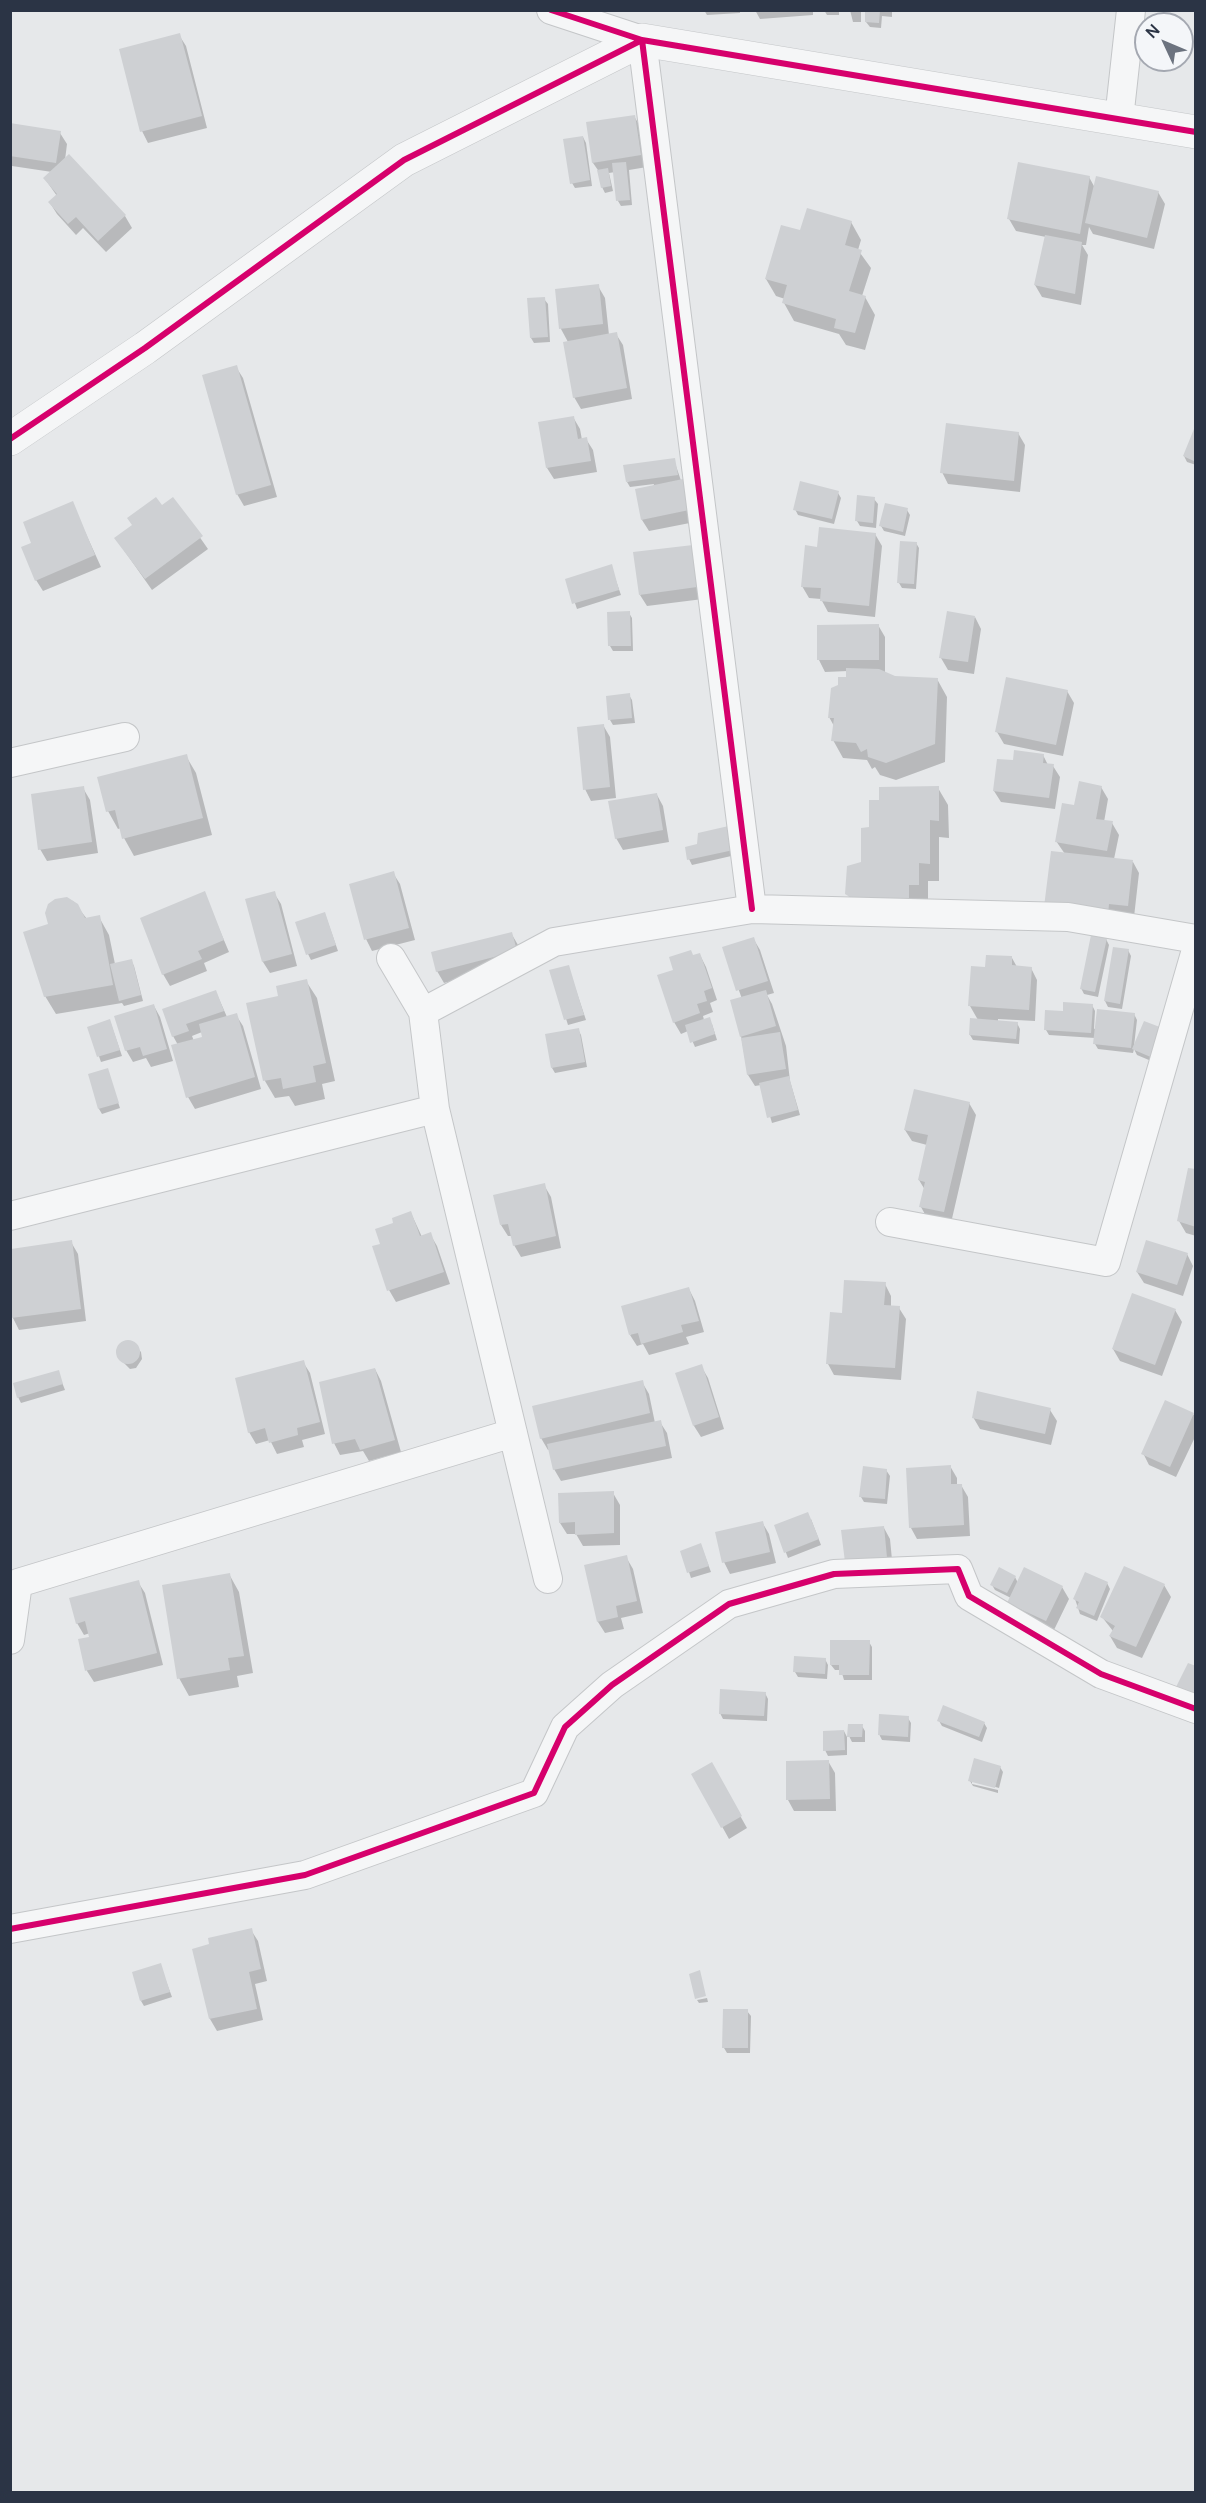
<!DOCTYPE html>
<style>
body{margin:0}
#map{position:relative;width:1206px;height:2503px;overflow:hidden;background:#e6e8ea;font-family:Manrope,sans-serif}
canvas{display:block}
.frame{position:absolute;inset:0;border:12px solid #2b3445;pointer-events:none}
.north{position:absolute;left:1134px;top:12px;width:60px;height:60px;box-sizing:border-box;background:#f4f6f9;border:2px solid #a4a8b1;border-radius:50%;rotate:314deg;font-size:16px;font-weight:700;line-height:24px;text-align:center;color:#2b3445}
.north::after{content:'';display:block;margin:auto;width:21px;height:27px;background:#6c737f;clip-path:polygon(50% 0,100% 100%,50% 72%,0 100%)}
</style>
<div id="map">
<canvas width="1206" height="2503"></canvas>
<div class="frame"></div>
<div class="north">N</div>
</div>
<script>
const g = document.querySelector('canvas').getContext('2d');
g.lineJoin = 'round';
function paint(path, color) {
  g.fillStyle = color;
  g.fill(path, 'evenodd');
}
function strokePath(path, color, width, dash) {
  g.strokeStyle = color;
  g.lineWidth = width;
  g.lineCap = dash ? 'butt' : 'round';
  g.setLineDash(dash || []);
  g.stroke(path);
}
const shadow = new Path2D(`
 M704,10H740V13L707,15Z
 M755,10H813V15L760,19Z
 M824,10H839V15H827Z
 M850,10H861V22H853Z
 M867,10H892V17L882,16L881,28L870,27L866,22Z
 M179,35L186,46L207,128L148,143L142,131Z
 M634,116L641,128L647,167L629,170L632,205L621,206L618,201L615,172L609,173L613,191L605,193L602,187L600,173L593,163L587,124Z
 M10,125L60,133L67,144L65,160L69,156L125,216L132,228L106,252L83,228L76,235L57,214L50,203L57,196L45,179L52,172L12,166Z
 M583,137L586,143L592,186L575,188L572,183Z
 M1089,177L1095,188L1158,192L1165,204L1154,249L1093,234L1089,227L1086,245H1082L1088,255L1081,305L1042,297L1035,285L1046,237L1016,231L1009,219Z
 M851,222L861,240L858,250L871,268L862,296L865,297L875,315L865,350L846,345L839,334L794,321L784,303L785,299L776,296L766,279L801,232Z
 M598,286L605,298L609,335L616,334L623,345L632,399L581,409L574,397L568,342L561,329L557,290Z
 M544,299L548,304L550,342L534,343L531,338Z
 M236,367L243,378L277,497L244,506L237,494Z
 M573,417L580,429L582,440L586,439L593,450L597,472L554,479L547,468Z
 M1196,427V465L1187,462L1184,456Z
 M1018,433L1025,445L1020,492L948,484L942,472Z
 M674,460L695,522L649,531L642,520L654,484L630,487L627,482Z
 M838,493L841,498L834,524L798,515L795,509Z
 M173,499L208,549L152,590L116,539Z
 M874,499L878,504L876,528L860,526L857,521Z
 M72,503L101,567L43,591L36,580L33,543Z
 M907,510L910,515L905,536L884,531L881,526Z
 M875,534L882,546L875,617L828,612L821,599L809,598L802,586L818,548Z
 M916,543L919,548L916,589L902,588L899,583Z
 M692,547L703,599L647,606L640,595Z
 M611,566L621,595L577,609L567,580Z
 M609,613H629L632,618L633,651H613L610,646Z
 M975,617L981,629L974,674L948,670L941,658Z
 M878,625L885,637V674L895,678L937,679L947,697L945,762L896,780L880,775L875,767L872,769L867,760L843,758L833,740L834,726L829,717L848,678V671L825,672L819,660Z
 M1067,691L1074,703L1063,756L1004,744L997,732Z
 M629,695L632,700L635,723L613,725L610,720Z
 M603,725L610,737L616,798L591,801L585,789Z
 M1043,755L1048,765L1053,766L1060,777L1055,809L1001,802L994,791L1014,762Z
 M186,756L196,773L212,835L134,856L124,838L121,828L118,829L108,811Z
 M1101,787L1108,799L1104,822L1112,823L1119,835L1114,859L1133,862L1139,873L1134,917L1114,925L1056,841L1075,806Z
 M83,788L90,800L98,853L47,861L40,849Z
 M938,788L948,805L949,838L939,837V881H928V902L857,911L847,893L862,863L871,828Z
 M657,795L663,806L669,842L623,850L616,838Z
 M700,834L740,854L692,865L689,859L698,845Z
 M393,873L400,884L415,940L372,951L366,939Z
 M204,893L229,952L204,963L207,971L170,986L163,974Z
 M274,893L281,904L297,966L270,973L263,962L247,900Z
 M66,899L73,901L87,919L99,917L109,935L115,964L131,960L134,966L143,1001L124,1006L122,1003L56,1014L45,996L49,926Z
 M325,914L338,951L311,960L308,954Z
 M511,933L518,945L523,963L444,983L437,971Z
 M753,938L760,950L774,993L767,995L772,1004L786,1046L790,1081L800,1115L772,1123L761,1085L755,1086L748,1075L741,1036L742,999L724,948Z
 M1106,939L1109,945L1098,997L1084,994L1081,988Z
 M1128,950L1131,956L1122,1009L1108,1007L1105,1001Z
 M700,955L706,967L717,1000L710,1003L713,1012L703,1016L704,1020L712,1024L717,1040L695,1047L688,1031L681,1034L674,1022L675,970Z
 M1012,958L1017,967L1031,968L1037,980L1035,1021L998,1019V1022L1017,1023L1020,1029L1019,1044L973,1040L970,1035L978,1020L970,1006Z
 M568,966L586,1020L568,1025L551,971Z
 M306,981L317,998L335,1081L322,1084L325,1099L295,1106L289,1096L275,1098L265,1081L248,1004L280,997Z
 M216,992L227,1017L236,1015L243,1026L261,1089L195,1109L188,1097L178,1045L173,1036ZM202,1032L204,1038L194,1041L192,1036Z
 M1092,1005L1095,1011L1094,1029L1134,1014L1137,1020L1134,1046L1144,1023L1156,1063L1137,1055L1134,1049L1133,1053L1098,1049L1095,1044V1038L1049,1035L1046,1030L1065,1012Z
 M154,1006L160,1017L173,1061L151,1067L146,1058L133,1062L126,1050Z
 M110,1021L122,1056L101,1062L89,1028Z
 M578,1029L581,1035L587,1067L555,1073L552,1068Z
 M107,1070L120,1108L102,1114L99,1109Z
 M969,1103L976,1115L951,1223L927,1218L921,1207L925,1190L919,1180L927,1145L912,1141L905,1130Z
 M1196,1171V1236L1186,1233L1179,1221Z
 M544,1185L551,1197L561,1248L521,1257L514,1245L512,1236H508L501,1225Z
 M411,1213L422,1237L430,1234L437,1246L450,1284L396,1302L389,1290L382,1244L395,1224Z
 M71,1242L78,1254L86,1321L19,1330L13,1318L10,1301V1257Z
 M1187,1254L1193,1266L1183,1296L1144,1283L1137,1272Z
 M885,1284L891,1296V1307L899,1308L906,1319L901,1380L834,1375L828,1364L843,1314Z
 M689,1289L695,1301L704,1332L686,1337L689,1344L649,1355L643,1344L637,1346L630,1335Z
 M1175,1310L1182,1322L1162,1376L1120,1361L1113,1349Z
 M125,1341L132,1342L141,1352L142,1359L136,1368L130,1369L120,1359L118,1349Z
 M303,1362L310,1373L325,1434L302,1440L304,1447L277,1454L270,1440L256,1444L249,1432Z
 M701,1366L708,1378L724,1429L701,1437L694,1426Z
 M375,1369L381,1381L401,1452L369,1461L363,1451L340,1455L334,1443Z
 M58,1372L65,1390L21,1403L18,1397Z
 M642,1382L649,1394L655,1423L660,1422L667,1433L672,1458L561,1481L554,1469L550,1449L548,1450L541,1438Z
 M1050,1410L1057,1421L1051,1445L980,1429L973,1417Z
 M1193,1414L1196,1418V1435L1176,1477L1149,1465L1143,1453Z
 M950,1466L957,1478V1485H961L968,1497L970,1536L917,1539L911,1528Z
 M886,1470L890,1476L887,1504L864,1502L861,1497Z
 M613,1493L620,1505V1545L583,1546L576,1534H567L560,1523Z
 M811,1519L821,1545L788,1558L776,1526Z
 M762,1522L769,1534L776,1563L730,1574L724,1562Z
 M884,1528L890,1539L893,1570L843,1531Z
 M701,1545L711,1572L691,1578L682,1551Z
 M626,1557L633,1569L643,1613L621,1618L624,1629L605,1633L598,1622L586,1566Z
 M229,1574L239,1592L253,1673L237,1676L239,1687L189,1696L179,1678Z
 M1015,1577L1018,1583L1062,1587L1069,1599L1053,1632L1015,1614L1011,1598L995,1590L992,1585Z
 M138,1582L145,1593L163,1665L94,1682L87,1671L79,1640L91,1638L90,1633L84,1635L77,1623Z
 M1107,1583L1110,1589L1097,1621L1080,1614L1075,1599Z
 M1164,1585L1171,1597L1142,1658L1117,1648L1110,1636L1113,1631L1102,1617Z
 M869,1642L872,1647V1680H844L841,1670H835L831,1665Z
 M825,1659L828,1665L827,1679L798,1677L795,1672Z
 M765,1693L768,1699L767,1721L723,1719L720,1713Z
 M908,1718L911,1723L910,1742L882,1740L879,1734Z
 M939,1721L984,1723L987,1728L982,1742L942,1726Z
 M862,1726L865,1731V1742H852L849,1736Z
 M844,1731L847,1737V1755L828,1756L825,1750Z
 M828,1761L835,1773L836,1811H794L788,1800Z
 M711,1764L747,1828L729,1839L693,1774Z
 M1000,1767L1003,1772L999,1788L972,1780V1784L998,1790V1793L973,1786L970,1781Z
 M251,1930L258,1941L267,1981L255,1984L263,2020L217,2031L210,2019L194,1950Z
 M160,1965L172,1997L144,2006L141,2001Z
 M707,1998L708,2002L699,2003L697,2000Z
 M747,2011L751,2016L750,2053H727L724,2048Z`);
const building = new Path2D(`
 M865,10H880L879,23L865,22Z
 M180,33L202,116L140,132L119,49Z
 M635,115L641,155L592,163L586,122Z
 M10,123L61,131L56,163L10,156Z
 M583,136L590,180L570,184L563,139Z
 M69,154L126,215L98,241L76,217L68,224L48,202L57,194L43,178Z
 M626,162L630,200L616,201L612,163Z
 M1018,162L1090,176L1080,234L1007,219Z
 M608,168L611,186L601,188L597,170Z
 M1096,176L1159,191L1147,238L1085,223Z
 M807,208L852,221L845,245L862,250L849,291L866,296L855,333L834,328L836,319L782,303L787,285L765,279L781,225L800,230Z
 M1045,235L1082,242L1075,294L1034,285Z
 M599,284L603,324L559,329L555,289Z
 M545,297L548,337L530,338L527,298Z
 M617,332L627,388L573,398L563,342Z
 M237,365L271,485L236,495L202,375Z
 M574,416L578,439L587,437L591,461L546,468L538,422Z
 M946,423L1019,432L1014,481L940,473Z
 M1196,424V462L1183,456Z
 M675,458L678,475L626,482L623,465Z
 M683,479L689,510L641,520L635,489Z
 M800,481L839,491L832,519L793,510Z
 M857,495L875,497L873,523L855,521Z
 M156,497L162,505L173,497L203,536L145,579L114,538L132,525L127,518Z
 M73,501L95,555L35,581L21,547L31,543L23,522Z
 M885,503L908,508L903,532L879,526Z
 M819,527L876,533L869,606L820,601L821,588L801,587L805,545L817,547Z
 M900,541L917,542L914,584L897,583Z
 M693,545L697,587L639,595L633,552Z
 M612,564L619,590L572,604L565,579Z
 M630,611L631,646H608L607,612Z
 M947,611L975,616L968,662L939,658Z
 M879,624V660H817V625Z
 M846,668L879,669L895,676L938,678L935,744L886,763L868,757L867,749L861,752L856,743L831,741L834,718H828L831,688L838,685V677H846Z
 M1006,677L1068,690L1056,745L995,732Z
 M630,693L632,718L608,720L606,696Z
 M604,724L610,787L583,790L577,727Z
 M1014,750L1044,754L1043,763L1054,764L1049,798L993,791L997,759L1013,760Z
 M187,754L203,818L122,839L115,810L106,812L97,777Z
 M1079,781L1102,786L1096,819L1113,821L1107,851L1055,842L1062,803L1074,805Z
 M84,786L92,842L38,850L31,794Z
 M939,786V821L930,820V864L919,863V885H909V898L853,899L845,894L847,866L861,862V828L869,827V800H879V787Z
 M657,793L663,830L615,839L608,801Z
 M733,825L738,849L687,860L685,847L697,844L698,833Z
 M1051,851L1133,860L1128,906L1109,904L1108,914L1044,907Z
 M394,871L409,928L364,940L349,884Z
 M205,891L224,940L198,951L202,959L162,975L140,918Z
 M275,891L292,954L262,962L245,899Z
 M67,897L78,904L85,918L100,915L113,985L44,997L23,932L48,924L45,913L48,904L55,899Z
 M325,912L336,945L306,955L295,922Z
 M512,932L517,951L436,972L431,952Z
 M1091,935L1107,938L1095,992L1080,989Z
 M754,937L768,981L736,991L722,947Z
 M1113,947L1129,949L1120,1004L1104,1001Z
 M691,950L693,955L700,953L712,988L704,991L707,1001L697,1004L700,1013L673,1023L657,975L673,970L669,957Z
 M986,955L1012,956V965L1032,967L1029,1010L968,1006L971,966L985,967Z
 M132,959L141,995L119,1001L110,964Z
 M569,965L584,1015L564,1020L549,970Z
 M307,979L326,1063L313,1066L316,1082L283,1089L281,1078L263,1081L246,1003L278,996L276,986Z
 M216,990L224,1011L186,1024L189,1031L172,1037L162,1009Z
 M766,990L776,1026L740,1037L730,1000Z
 M1063,1002L1093,1004L1091,1033L1044,1030L1045,1010L1063,1011Z
 M154,1004L167,1049L143,1056L140,1047L125,1051L114,1016Z
 M1097,1009L1135,1013L1131,1048L1093,1044Z
 M237,1013L255,1077L186,1098L171,1045L202,1037L199,1024Z
 M710,1017L715,1034L690,1043L685,1025Z
 M970,1018L1018,1022L1016,1039L969,1035Z
 M110,1019L120,1050L97,1057L87,1027Z
 M1144,1021L1165,1029L1153,1058L1132,1049Z
 M579,1028L585,1062L551,1068L545,1034Z
 M780,1032L786,1069L747,1075L741,1038Z
 M108,1068L119,1103L98,1109L88,1074Z
 M789,1076L798,1110L767,1118L759,1083Z
 M914,1089L970,1102L944,1212L919,1207L925,1182L918,1180L928,1135L904,1130Z
 M1188,1168L1196,1169V1227L1177,1221Z
 M545,1183L556,1236L513,1246L508,1224L500,1225L493,1195Z
 M411,1211L420,1236L431,1232L444,1272L387,1291L372,1246L380,1244L375,1229L393,1223L392,1218Z
 M72,1240L81,1309L11,1318V1249Z
 M1146,1240L1188,1253L1177,1285L1136,1272Z
 M844,1280L886,1282L884,1305L900,1306L895,1368L826,1364L830,1312L842,1313Z
 M689,1287L699,1321L681,1325L683,1332L641,1344L638,1333L629,1335L621,1306Z
 M1132,1293L1176,1309L1155,1365L1112,1349Z
 M116 1352a12 12 0 1 1 24 0a12 12 0 1 1-24 0Z
 M304,1360L320,1422L297,1428L298,1435L269,1443L265,1428L248,1433L235,1378Z
 M702,1364L719,1417L693,1426L675,1373Z
 M375,1368L395,1440L360,1450L355,1439L332,1444L319,1382Z
 M59,1370L63,1384L17,1398L13,1383Z
 M643,1380L650,1413L540,1439L532,1406Z
 M977,1391L1051,1408L1045,1434L972,1418Z
 M1165,1400L1194,1413L1170,1467L1141,1454Z
 M661,1420L666,1446L553,1470L547,1444Z
 M951,1465V1484H962L964,1525L909,1528L906,1468Z
 M863,1466L887,1469L885,1499L859,1497Z
 M614,1491V1533L575,1535V1522L559,1523L558,1493Z
 M808,1512L819,1539L784,1553L774,1525Z
 M763,1521L770,1552L722,1563L715,1532Z
 M884,1526L887,1558L845,1562L841,1530Z
 M701,1543L709,1566L687,1573L680,1551Z
 M627,1555L637,1601L616,1606L618,1617L597,1622L584,1565Z
 M1124,1566L1165,1584L1136,1647L1109,1636L1115,1626L1100,1617Z
 M999,1567L1016,1576L1007,1593L990,1585Z
 M1024,1567L1063,1586L1046,1621L1007,1603Z
 M1085,1572L1108,1582L1094,1616L1076,1608L1079,1602L1073,1599Z
 M230,1573L244,1656L228,1658L230,1670L177,1679L162,1585Z
 M139,1580L157,1653L85,1671L78,1639L89,1637L85,1621L76,1624L69,1598Z
 M830,1640H870L869,1675H839V1665H830Z
 M794,1656L826,1658L825,1674L793,1672Z
 M1188,1663L1196,1666V1702L1174,1691Z
 M720,1689L766,1692L764,1716L719,1714Z
 M943,1705L985,1722L979,1737L937,1721Z
 M879,1714L909,1716L908,1737L878,1735Z
 M848,1724H863L862,1737H847Z
 M844,1730L845,1750L823,1751V1731Z
 M974,1758L1001,1766L995,1788L968,1781Z
 M829,1760L830,1799L786,1800V1761Z
 M712,1762L742,1816L721,1828L691,1774Z
 M252,1928L261,1969L249,1972L257,2009L209,2019L192,1949L209,1944L208,1938Z
 M161,1963L170,1992L140,2001L132,1972Z
 M700,1970L706,1996L695,1999L689,1974Z
 M723,2009H748V2048H722Z`);
const minor = new Path2D(`
 M551,10L642,40L752,909
 M1119,119L1131,10
 M10,763L125,737
 M391,958L423,1012L435,1109L548,1579
 M423,1012L554,942L752,909L1068,917L1196,939
 M10,1216L435,1109
 M890,1222L1106,1262L1196,950
 M10,1640L18,1583L513,1433
 M10,1929L305,1875L534,1793L565,1727L612,1685L729,1604L834,1574L958,1569L969,1596L1101,1674L1196,1709`);
const tertiary = new Path2D(`
 M10,439L145,348L404,160L642,40L1196,132`);
const cycleway = new Path2D(`
 M551,10L642,40L752,909
 M10,439L145,348L404,160L642,40L1196,132
 M10,1929L305,1875L534,1793L565,1727L612,1685L729,1604L834,1574L958,1569L969,1596L1101,1674L1196,1709`);
paint(shadow, '#0003');
paint(building, '#ced0d3');
strokePath(minor, '#c4c6c8', 30);
strokePath(tertiary, '#c4c6c8', 34);
strokePath(minor, '#f5f6f7', 28);
strokePath(tertiary, '#f5f6f7', 33);
strokePath(cycleway, '#d6006c', 6);
</script>
